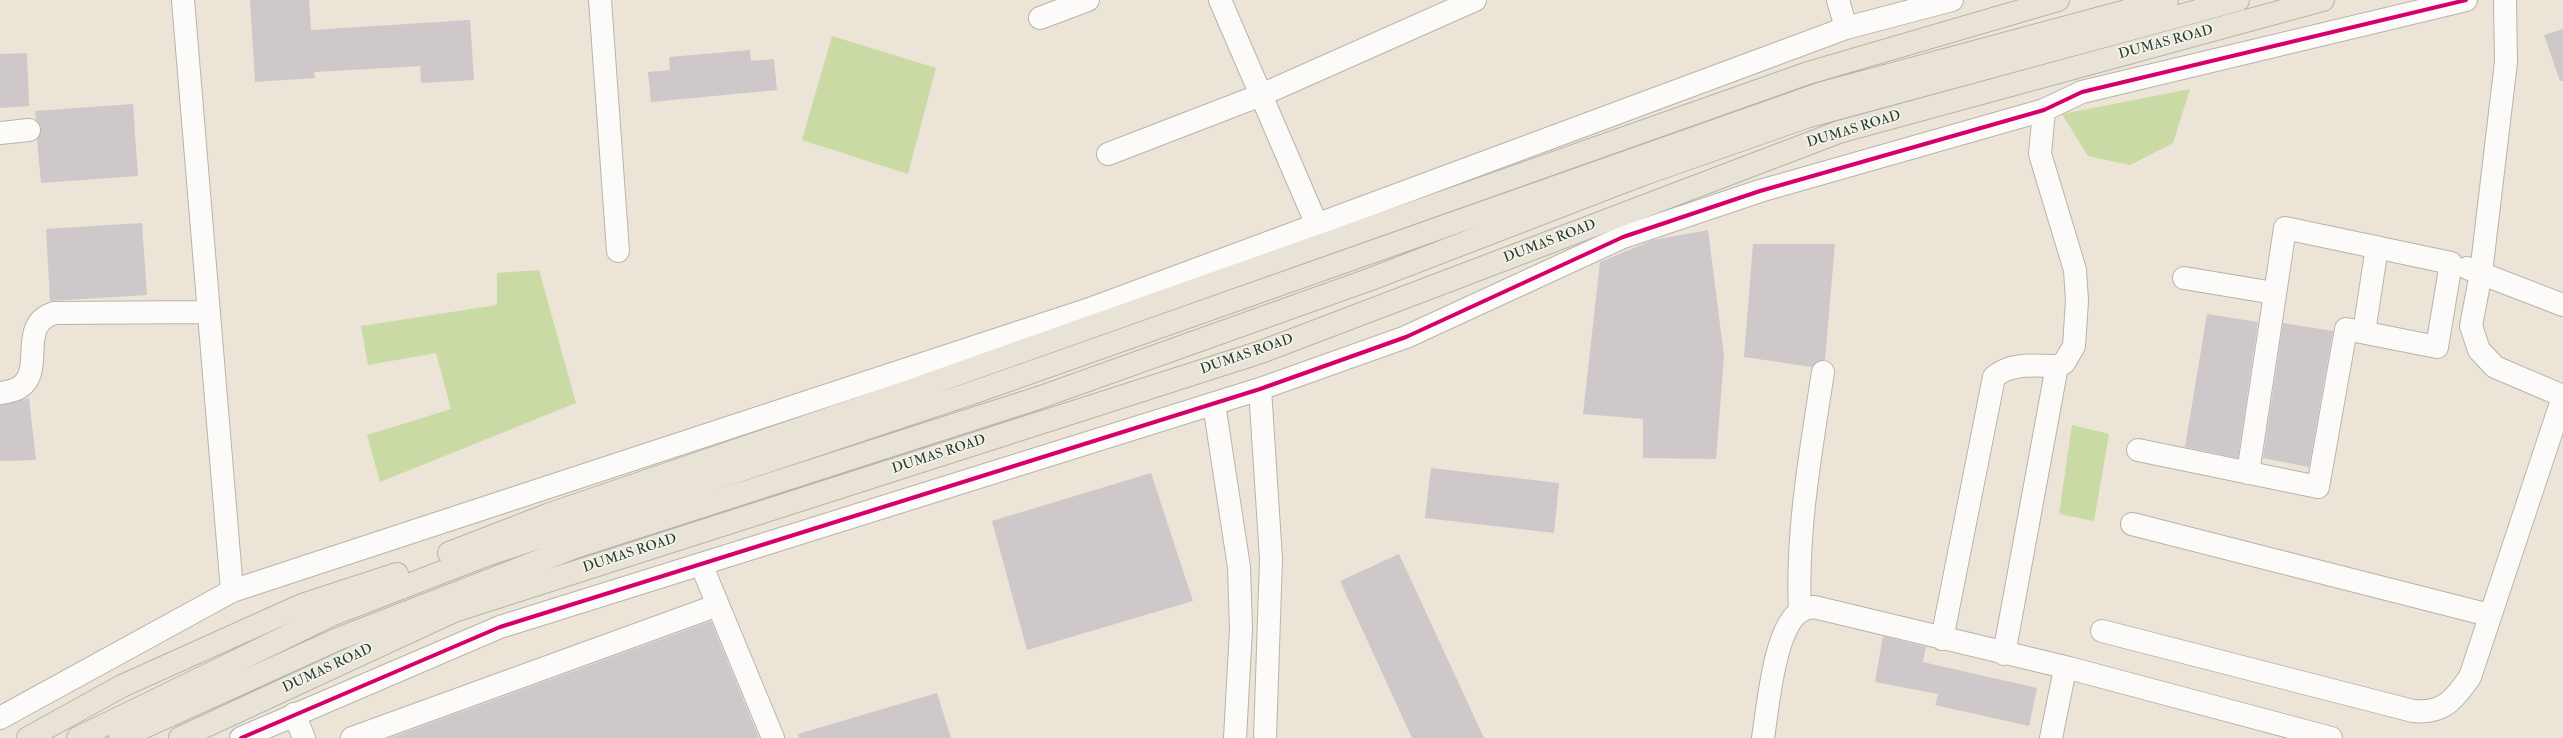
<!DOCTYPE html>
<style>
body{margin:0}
canvas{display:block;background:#ece4d7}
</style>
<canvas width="2563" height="738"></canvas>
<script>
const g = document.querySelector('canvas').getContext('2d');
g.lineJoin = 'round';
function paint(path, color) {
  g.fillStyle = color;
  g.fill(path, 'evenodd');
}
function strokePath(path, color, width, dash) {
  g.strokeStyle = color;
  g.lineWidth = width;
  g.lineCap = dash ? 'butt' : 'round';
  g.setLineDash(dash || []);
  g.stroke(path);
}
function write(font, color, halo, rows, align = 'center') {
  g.font = font + ' "IM FELL Double Pica",serif';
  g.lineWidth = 3.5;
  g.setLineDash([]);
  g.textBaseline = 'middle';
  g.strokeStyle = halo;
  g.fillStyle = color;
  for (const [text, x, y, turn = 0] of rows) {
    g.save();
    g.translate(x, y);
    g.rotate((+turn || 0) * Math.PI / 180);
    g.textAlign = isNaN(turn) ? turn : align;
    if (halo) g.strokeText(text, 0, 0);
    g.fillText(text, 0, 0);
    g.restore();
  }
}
const green = new Path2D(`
 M832,36L936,68L908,174L802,140Z
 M2190,89L2173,143L2130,165L2088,156L2062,114Z
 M539,270L576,403L380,482L367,435L451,409L436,353L368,365L361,326L497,305V273Z
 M2072,425L2109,434L2094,521L2059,514Z`);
const building = new Path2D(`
 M250,0H309L311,30L470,20L474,80L421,83L420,66L314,72L315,78L255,82Z
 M2563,29V81H2560L2544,35Z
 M750,50L751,61L774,59L777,90L651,102L648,72L670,70L669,57Z
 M27,53L29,106L0,108V54Z
 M133,104L138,176L41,183L37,139L41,129L36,120L35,111Z
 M142,223L147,295L50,301L46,229Z
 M1708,230L1724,356L1716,459L1643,458V419L1583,414L1600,262L1653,240Z
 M1753,244H1835L1825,360L1818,361L1812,367L1744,357Z
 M2207,314L2258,322L2238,458L2185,447Z
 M2283,323L2333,331L2309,467L2263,458Z
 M29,398L36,460L0,461V405Z
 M1431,468L1559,483L1554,533L1425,518Z
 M1151,473L1193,601L1027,650L992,521Z
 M1399,554L1484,738H1412L1340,581Z
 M711,621L759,738H389Z
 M1883,636L1926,647L1923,662L2037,688L2029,726L1935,705L1938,694L1875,682Z
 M937,693L951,738H799L798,734Z`);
const minor = new Path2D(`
 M183,0L232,591
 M600,0L618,251
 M1220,0L1317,225
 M1838,0L1846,28
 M2505,0L2506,62L2481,273L2471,326L2479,350L2495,367L2563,396
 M1040,18L1088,0
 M0,133L29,130
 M1108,154L1261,95L1475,0
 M2467,268L2563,305
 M2184,278L2274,293
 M2364,332L2377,247
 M1260,389L1271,559L1265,738
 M0,393C58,388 10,327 54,313L209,312
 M1214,404L1239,567L1241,629L1235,738
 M2138,450L2318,487L2346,329L2437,347L2451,263L2285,228L2248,473
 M2132,524L2489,615
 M701,564L773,738
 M1800,612C1796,531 1811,451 1823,372
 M2102,631L2413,711C2443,714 2454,700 2470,677L2563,397
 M1942,639L1994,377C2011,362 2035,366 2057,366L2064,363L2074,346L2077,301L2075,270L2040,154L2044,110
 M2004,654L2057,366
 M294,714L304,738
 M0,718L232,591L1087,310L1846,28L1952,0
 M241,738L500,627L1260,389L1406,337L1623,237L1760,191L2044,110L2082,92L2466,0
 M352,738L718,605
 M1763,738C1768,707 1774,631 1799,612C1803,609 1810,608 1814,607L2069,668L2331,738
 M2051,738L2065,669`);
const major = new Path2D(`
 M449,553L550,514L884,400L1808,73L2058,0
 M28,738L122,686L302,605L397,574
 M78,738L331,615L486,555L972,393L1822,93L2167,0
 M120,738L338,639L575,547L1038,398L1371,279L1641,175L1806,117L2238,0
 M180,738L454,611L1261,352L1839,132L2323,0`);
const cycleway = new Path2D(`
 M241,738L500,627L1260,389L1406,337L1623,237L1760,191L2044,110L2082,92L2466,0`);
const streetNames = [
 ["DUMAS ROAD",2166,43,-15],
 ["DUMAS ROAD",1854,130,-17],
 ["DUMAS ROAD",1550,242,-21],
 ["DUMAS ROAD",1247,355,-19],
 ["DUMAS ROAD",939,455,-18],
 ["DUMAS ROAD",630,554,-18],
 ["DUMAS ROAD",328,669,-25]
];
paint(green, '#cadaa4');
paint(building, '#cec8cb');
strokePath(minor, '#b6b4ab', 24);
strokePath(major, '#b6b4ab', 24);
strokePath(minor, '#fcfbf9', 22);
strokePath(major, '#e9e2d6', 22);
strokePath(cycleway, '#d6006c', 4);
write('14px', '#1f3d34', '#f7f3e8', streetNames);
</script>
